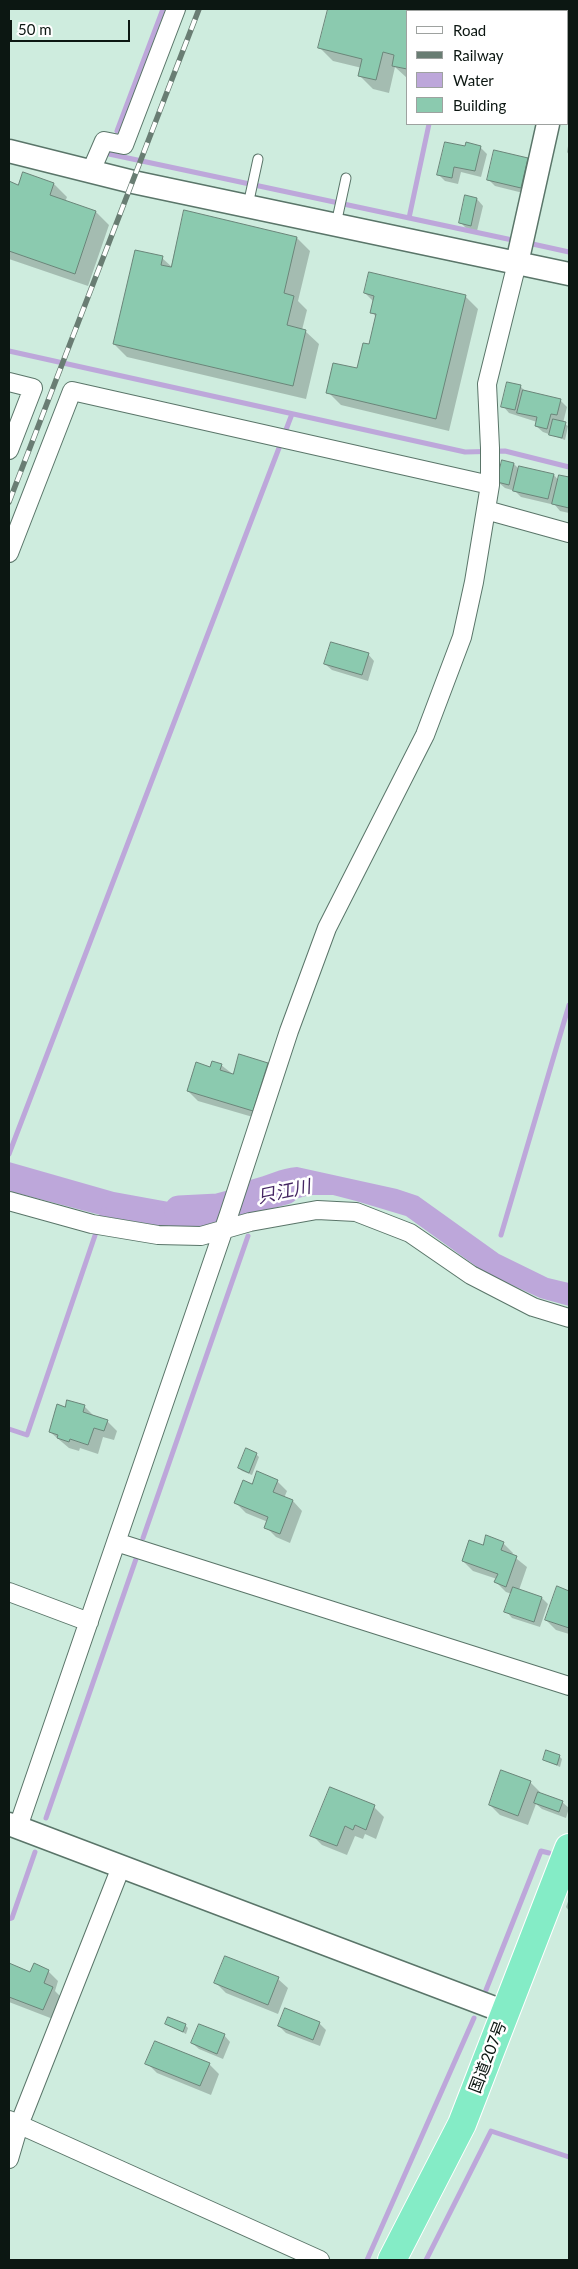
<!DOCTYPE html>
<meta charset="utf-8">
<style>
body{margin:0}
#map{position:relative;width:578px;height:2269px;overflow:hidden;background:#ceecde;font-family:Lato,sans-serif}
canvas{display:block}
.frame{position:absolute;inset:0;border:10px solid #0c1712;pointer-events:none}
.legend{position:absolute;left:406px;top:10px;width:162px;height:115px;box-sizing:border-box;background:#fff;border:1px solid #9ea2a0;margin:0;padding:6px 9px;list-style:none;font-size:15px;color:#0c1712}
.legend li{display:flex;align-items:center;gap:10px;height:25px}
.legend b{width:25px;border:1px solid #9ea2a0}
.scale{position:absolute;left:10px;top:20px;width:120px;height:22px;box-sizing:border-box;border:2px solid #0c1712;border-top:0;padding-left:6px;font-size:15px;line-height:18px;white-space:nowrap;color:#0c1712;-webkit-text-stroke:4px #fff;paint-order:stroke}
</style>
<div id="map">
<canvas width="578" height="2269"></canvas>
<div class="frame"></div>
<ul class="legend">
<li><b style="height:6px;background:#fff"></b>Road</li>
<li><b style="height:6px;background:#697d73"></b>Railway</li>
<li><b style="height:14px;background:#bda7da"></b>Water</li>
<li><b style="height:14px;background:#8bcaaf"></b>Building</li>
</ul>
<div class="scale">50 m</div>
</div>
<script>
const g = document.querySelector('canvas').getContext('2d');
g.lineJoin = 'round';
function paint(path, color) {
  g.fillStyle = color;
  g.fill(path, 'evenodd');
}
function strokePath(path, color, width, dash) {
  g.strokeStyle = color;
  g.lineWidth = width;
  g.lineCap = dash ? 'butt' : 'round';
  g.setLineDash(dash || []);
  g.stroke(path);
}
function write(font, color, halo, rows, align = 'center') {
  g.font = font + ' Lato,"Noto Sans JP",sans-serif';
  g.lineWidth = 5;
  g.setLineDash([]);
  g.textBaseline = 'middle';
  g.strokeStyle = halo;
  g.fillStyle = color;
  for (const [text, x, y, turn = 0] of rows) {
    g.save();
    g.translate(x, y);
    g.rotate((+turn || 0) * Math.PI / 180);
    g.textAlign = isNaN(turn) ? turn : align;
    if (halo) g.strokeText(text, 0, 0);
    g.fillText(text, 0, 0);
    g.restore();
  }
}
const water = new Path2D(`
 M9,1162L114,1192L169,1202L213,1201L220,1214L207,1226L168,1227L108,1217L9,1191Z
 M297,1167L397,1189L418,1196L499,1254L548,1278L569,1283V1306L540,1298L484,1272L406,1216L356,1201L333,1195H310L254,1210C247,1201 245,1191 250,1180C267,1176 280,1168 297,1167Z`);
const shadow = new Path2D(`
 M329,9H436L438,11H407V78L395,67L389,93L373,89L360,76L362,68L333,61L320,48Z
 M569,140V155L567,152Z
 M480,147L487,154L481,177L461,172L458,184L445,181L438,174L465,148Z
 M527,159L534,166L527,194L495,186L488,179Z
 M9,183L19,186L54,184L67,197L65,202L96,212L109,225L88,286L9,259Z
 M477,199L483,206L477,231L467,229L460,222Z
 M297,238L310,251L298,301L307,310L302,330L305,331L319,344L306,399L127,357L114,344L162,258L172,267Z
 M365,293L465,296L478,309L449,431L341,405L328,392L358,370L369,346L376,317L372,312L374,302Z
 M521,387L526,392L560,400L567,407L563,423L568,426L565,440L543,432L536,426L537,422L509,413L503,406Z
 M514,464L520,470L554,475L559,481L560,476L569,478V513L560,511L555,505L521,497L515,491L505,488L498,482Z
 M368,654L374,661L368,681L332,670L325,664Z
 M267,1064L277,1074L263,1120L198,1101L188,1091L221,1065L234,1075Z
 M84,1406L94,1416L107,1421L117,1431L114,1440L103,1437L98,1454L80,1448L79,1451L69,1448L50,1432L66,1408Z
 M256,1454L259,1457L252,1475L242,1471L239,1468Z
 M277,1481L287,1491L284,1498L293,1501L302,1511L290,1543L276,1537L266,1527L268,1522L246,1513L236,1503L252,1485Z
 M503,1543L513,1553L512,1555L527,1567L519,1590L542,1598L548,1604L540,1627L512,1618L506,1611L512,1594L506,1592L496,1582L497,1579L473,1571L463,1561L484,1547Z
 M557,1588L569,1592V1634L556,1630L546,1620Z
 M559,1756L562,1759L560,1767L544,1760Z
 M530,1782L540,1792V1794L562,1802L569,1808L566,1818L542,1809L536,1804L528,1825L500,1815L490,1805Z
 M330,1789L374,1807L384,1817L376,1839L365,1834L363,1839L355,1836L347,1855L322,1845L312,1835Z
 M569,1899V1911L566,1907Z
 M226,1958L278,1979L288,1988L278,2014L226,1993L216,1983Z
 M9,1964L31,1973L48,1971L58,1981L55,1991L62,1998L53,2019L9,2002Z
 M319,2023L326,2030L320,2046L286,2033L279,2026Z
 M167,2024L185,2025L188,2028L186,2034Z
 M224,2035L230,2042L223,2059L199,2049L192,2043Z
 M147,2063L209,2064L219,2074L211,2095L157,2073Z`);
const stream = new Path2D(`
 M454,11L455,9
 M117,131L163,9
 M109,154L517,241
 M409,218L429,124
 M528,243L569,252
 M9,351L465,452L505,451L569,467
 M9,1154L292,414
 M501,1235L569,1005
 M9,1429L27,1435L104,1209
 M143,1538L248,1236
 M46,1818L136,1559
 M9,1919L12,1918L35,1852
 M486,1990L541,1851L549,1853
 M367,2260L474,2018
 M426,2260L491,2131L569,2157`);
const river = new Path2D(`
 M179,1210L218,1208L285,1190`);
const building = new Path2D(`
 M328,9H426L425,11H407V69L392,66L394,55L383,52L376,80L358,76L362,59L318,48Z
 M445,142L465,146L466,142L481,146L475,171L454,167L452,178L437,175Z
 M494,150L528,158L521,188L487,180Z
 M23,172L54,183L50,195L96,211L75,274L9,251V181L18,185Z
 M465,195L477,198L471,226L459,223Z
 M184,210L297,237L284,293L294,296L287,325L306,330L293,386L113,344L135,250L163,256L161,265L171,267Z
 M369,272L466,295L436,419L326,393L333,363L357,368L363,343L369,344L376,314L370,313L374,296L364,293Z
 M507,382L521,385L515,410L501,407Z
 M523,390L561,399L557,415L551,414L547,429L535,426L537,417L517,413Z
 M553,419L566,422L562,438L549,435Z
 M502,460L514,463L509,485L497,482Z
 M519,466L554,474L548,499L513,491Z
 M559,475L569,477V508L552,504Z
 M331,642L369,653L362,675L324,664Z
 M239,1054L268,1063L253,1111L187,1091L196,1062L210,1067L212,1061L222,1064L220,1070L233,1074Z
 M67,1400L85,1405L83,1412L108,1420L104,1431L94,1428L88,1445L70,1439L69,1442L57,1438L58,1435L49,1432L57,1404L65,1407Z
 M246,1448L257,1453L249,1473L238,1468Z
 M257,1471L278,1480L273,1492L293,1500L280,1534L264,1528L268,1517L234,1503L243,1480L252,1484Z
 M486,1535L504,1542L501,1550L517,1556L506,1587L494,1582L498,1574L462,1561L469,1540L483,1545Z
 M557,1586L569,1591V1628L545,1620Z
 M513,1587L542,1597L534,1622L504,1612Z
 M546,1750L560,1755L557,1765L543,1760Z
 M501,1770L531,1781L518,1816L489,1805Z
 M330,1787L375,1805L366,1830L355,1825L353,1830L345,1826L337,1846L310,1836Z
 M538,1792L563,1801L559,1812L534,1803Z
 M225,1956L279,1977L268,2005L214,1983Z
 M9,1963L30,1972L34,1963L49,1970L44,1983L53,1987L43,2010L9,1997Z
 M285,2008L320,2022L313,2040L278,2026Z
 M168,2017L186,2024L183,2032L165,2024Z
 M199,2024L225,2034L217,2054L191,2043Z
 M155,2041L210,2063L200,2086L145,2064Z`);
const service = new Path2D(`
 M567,56L569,57
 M248,205L258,159
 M336,224L346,178`);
const minor = new Path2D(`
 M91,171L104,141L124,145L176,9
 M9,382L33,388L9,450
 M486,510L569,533
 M9,553L72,391L490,485
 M9,1201L92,1224L158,1235L201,1236L250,1222L317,1210L356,1212L410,1233L471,1275L533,1307L569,1318
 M116,1542L569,1686
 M9,1592L89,1622
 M18,1827L229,1214L289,1031L327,928L425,735L462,637L474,582L490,485V448L487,384L517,263
 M9,2120L320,2260
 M9,2159L19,2125L121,1867`);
const tertiary = new Path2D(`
 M567,41L569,30
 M9,151L133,182L569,274
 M517,263L548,124
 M9,1824L505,2012`);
const trunk = new Path2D(`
 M392,2260L462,2124L569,1848`);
const rail = new Path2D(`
 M9,502L199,9`);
const streetNames = [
 ["国道207号",488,2057,-69]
];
const waterNames = [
 ["只江川",284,1192,-12]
];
paint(water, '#bda7da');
paint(shadow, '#0003');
strokePath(stream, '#bda7da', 5);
strokePath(river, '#bda7da', 29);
paint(building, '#8bcaaf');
strokePath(building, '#6a8579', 1);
strokePath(service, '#5a7569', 11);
strokePath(minor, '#5a7569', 20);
strokePath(tertiary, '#5a7569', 25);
strokePath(trunk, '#fff', 30);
strokePath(service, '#fff', 9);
strokePath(minor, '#fff', 18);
strokePath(tertiary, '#fff', 22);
strokePath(trunk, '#84ecc6', 28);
strokePath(rail, '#697d73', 5.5);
strokePath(rail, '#fff', 4, [11]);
write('16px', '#0c1712', '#fff', streetNames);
write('italic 18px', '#452663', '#fff', waterNames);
</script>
